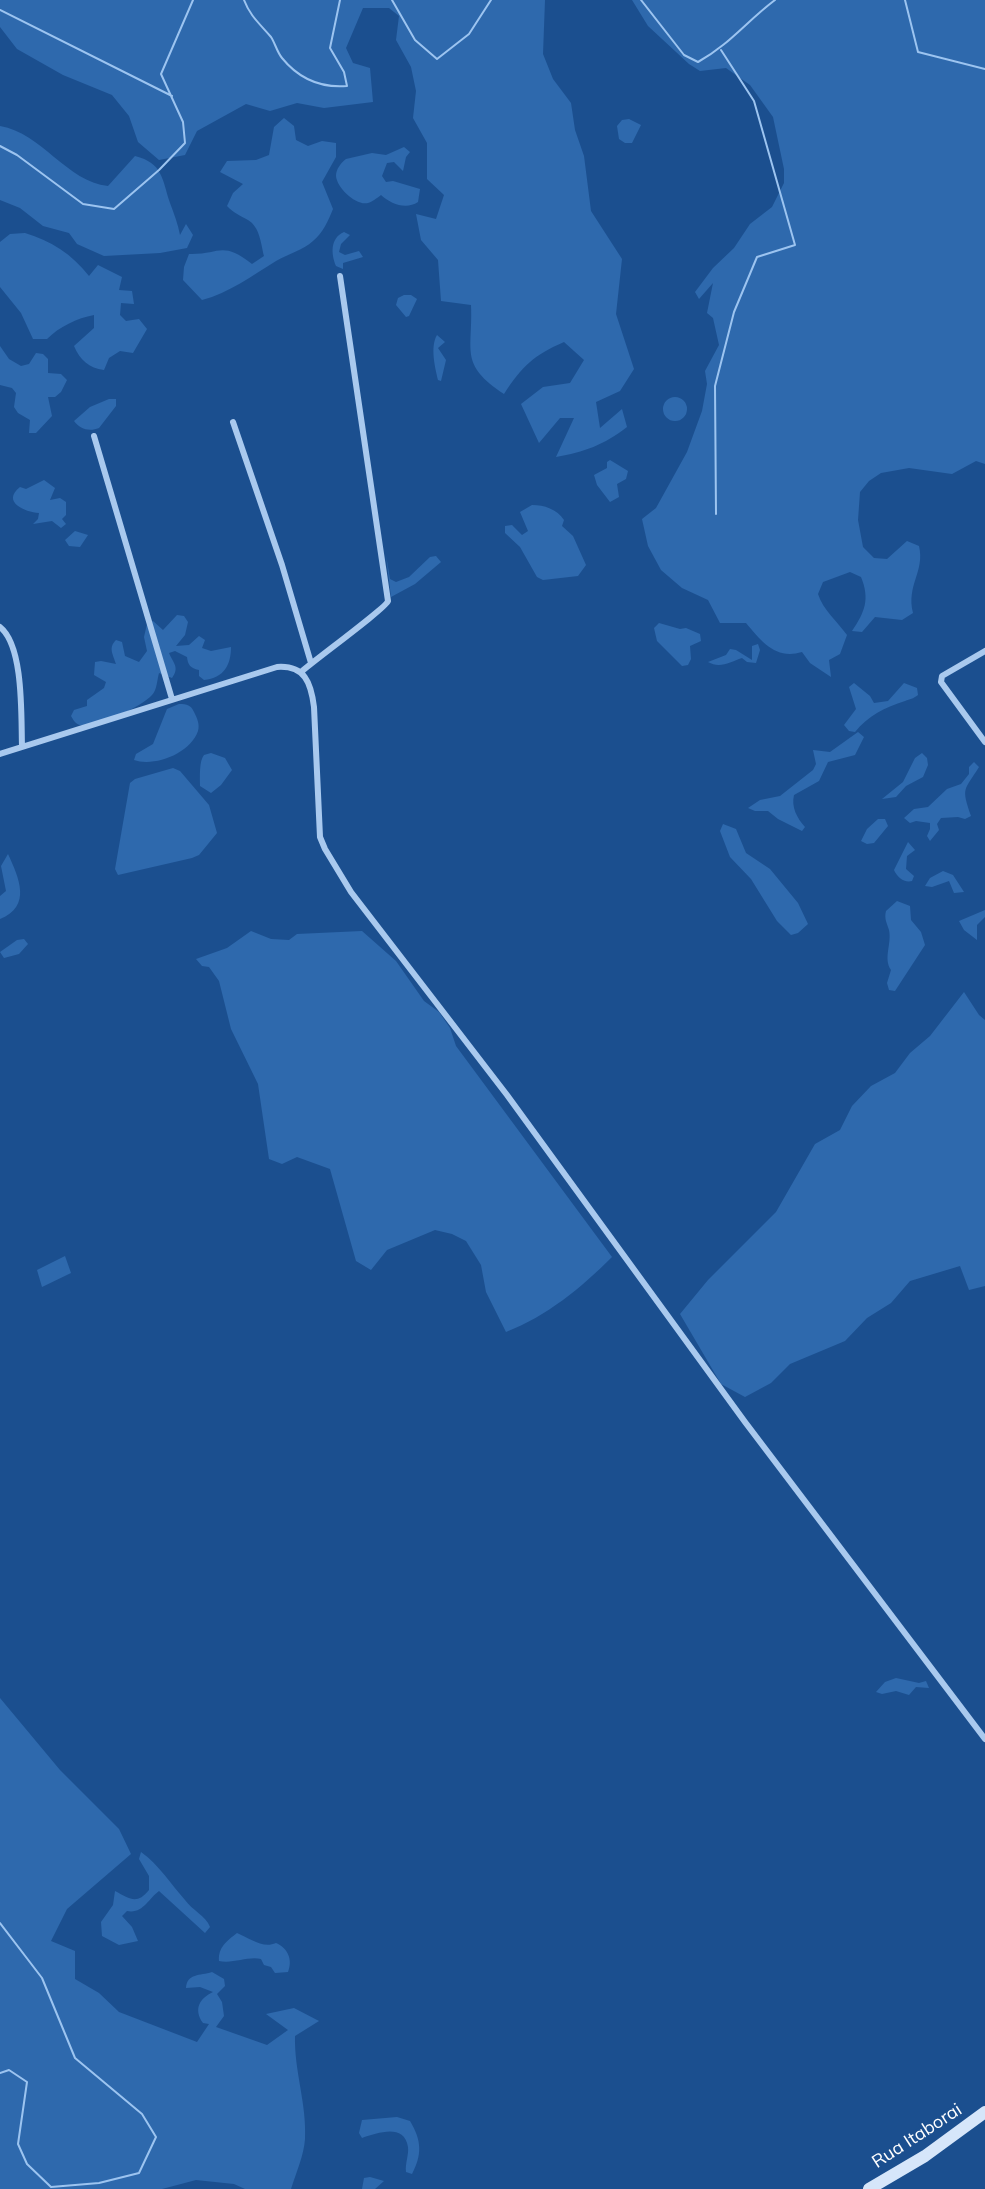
<!DOCTYPE html>
<style>
body{margin:0}
canvas{display:block;background:#1b4f8f}
</style>
<canvas width="985" height="2189"></canvas>
<script>
const g = document.querySelector('canvas').getContext('2d');
g.lineJoin = 'round';
function paint(path, color) {
  g.fillStyle = color;
  g.fill(path, 'evenodd');
}
function strokePath(path, color, width, dash) {
  g.strokeStyle = color;
  g.lineWidth = width;
  g.lineCap = dash ? 'butt' : 'round';
  g.setLineDash(dash || []);
  g.stroke(path);
}
function write(font, color, halo, rows, align = 'center') {
  g.font = font + ' Mulish,sans-serif';
  g.lineWidth = 5;
  g.setLineDash([]);
  g.textBaseline = 'middle';
  g.strokeStyle = halo;
  g.fillStyle = color;
  for (const [text, x, y, turn = 0] of rows) {
    g.save();
    g.translate(x, y);
    g.rotate((+turn || 0) * Math.PI / 180);
    g.textAlign = isNaN(turn) ? turn : align;
    if (halo) g.strokeText(text, 0, 0);
    g.fillText(text, 0, 0);
    g.restore();
  }
}
const green = new Path2D(`
 M0,0H545L543,54L553,79L571,103L575,130L584,156L591,211L622,259L616,314L634,369L620,391L596,402L600,428L622,409L627,427C604,445 584,452 556,457L574,418H560L539,443L521,404L543,387L570,383L584,360L564,342C534,355 522,366 504,394C459,364 473,352 471,305L441,301L438,260L421,240L416,214L436,219L444,195L427,179V143L413,118L416,91L411,67L396,40L399,16L389,8H363L346,48L353,63L370,68L373,102L324,108L297,103L270,111L246,104L197,131L185,155L159,160L138,142L129,116L112,95L63,75L17,49L0,27Z
 M632,0H985V464L976,461L952,474L909,468L881,473L869,481L860,492L858,520L863,547L874,558L887,559L907,541L919,546C925,572 906,585 913,613L902,620L875,617L862,632L852,631C865,612 870,599 861,577L850,572L823,582L818,594C823,610 837,621 847,635L840,654L829,660L831,677L810,663L802,652C776,660 762,642 746,623H720L708,600L682,588L661,570L648,546L642,519L656,508L687,452L702,411L707,384L705,371L719,345L713,318L707,313L713,283L699,299L695,292L713,268L734,248L750,224L772,207L784,183V169L773,117L750,85L726,68L700,71L689,64L648,26Z
 M284,118L294,126L296,140L308,146L322,141L336,143V157L322,182L333,209C328,221 323,233 313,241C303,250 288,254 276,261C253,275 229,293 202,300L183,280L184,267L189,254C220,255 221,240 252,264L264,256C261,244 260,227 248,220C239,215 234,213 227,206L233,193L243,184L220,172L227,161L256,160L269,155L274,127Z
 M629,119L641,125L632,143H625L619,139L617,126L622,120Z
 M0,126C42,133 67,182 108,186L135,156C163,163 162,179 170,203C174,214 178,224 180,235L186,224L193,235L187,248L160,253L104,256L77,244L69,233L43,226L20,208L0,200Z
 M404,147L410,152L406,157L403,171L394,162L387,163L382,176L386,182L393,181L420,189L418,202C406,210 391,204 381,195C377,198 372,202 368,203C356,206 337,188 336,176C336,169 341,163 346,159L372,153L386,155Z
 M344,232L350,235L341,244L339,252L345,255L359,251L363,257L343,263V269L336,266C331,254 330,238 344,232Z
 M25,233C51,241 72,254 89,276L98,265L122,277L119,290L132,291L134,304L121,303L120,315L126,321L139,319L147,329L133,353L120,351L109,358L104,370C89,368 80,360 74,346L94,328V315C77,318 59,327 47,339H33L21,313L0,287V242L10,234Z
 M404,295H411L417,299L409,316L406,317L396,305L398,298Z
 M437,335L445,342L438,348L446,360L441,381L438,380C435,367 430,347 437,335Z
 M0,346L9,359L21,366L29,364L36,353L43,354L48,359V373L61,374L67,380L61,392L55,397H48L52,416L36,433H29L30,420L18,413L14,407L16,393L12,388L0,385Z
 M663 409a12 12 0 1 1 24 0a12 12 0 1 1-24 0Z
 M109,399H116V406L99,428C89,432 80,429 74,421L90,407Z
 M610,460L628,471L626,479L617,484L619,497L610,502L597,485L594,475L607,468V462Z
 M44,480L55,488L50,500L60,498L66,502V515L62,519L66,524L61,528L52,521L33,524L38,519L39,513C25,512 1,502 20,487L26,489Z
 M532,505C544,505 557,509 564,520L562,526L573,536L586,565L578,576L543,580L537,577L520,547L505,533V526L512,525L522,535L528,531L520,512Z
 M75,531L88,535L80,547L69,546L65,540Z
 M386,555L390,579L396,582L409,577L430,557L436,556L441,562L415,584L391,597Z
 M177,615L184,616L188,622L185,635L176,646L189,645L199,636L205,640L202,648L211,651L231,647C231,665 224,678 204,680L199,676V670C190,668 188,665 187,657L175,651L169,653C173,663 180,667 172,678L159,673C157,680 157,690 152,695C141,707 97,728 80,725C75,724 73,719 71,716L74,710L87,706V700L104,688L106,682L94,675L95,662L101,661L116,664C113,654 108,648 116,640L122,642L125,656L139,662L147,651L144,637L147,624L153,621L163,630Z
 M659,623L680,629L686,628L700,634L701,641L690,646L691,659L688,665L682,666L657,641L654,628Z
 M758,644L760,650L756,663L747,662L742,658C730,662 720,669 708,662L726,655L730,649L736,650L752,660V646Z
 M854,683L870,696L874,703L888,701L904,683L917,688L918,695C913,699 910,699 905,701C885,707 868,716 855,732L849,731L844,725L856,709L849,687Z
 M179,704C187,704 191,705 194,712C197,718 200,724 198,731C190,754 154,767 134,760L136,754L153,744L167,709Z
 M858,732L864,737L855,755L828,762L819,781L794,795C791,807 797,818 805,827L802,831L778,819L768,811H755L748,808L760,800L780,796L813,770L816,764L813,750L830,752Z
 M211,753L225,758L232,770L221,785L211,793L200,786C200,777 199,761 204,755Z
 M922,753L927,758L928,765L923,777L906,786L896,797L882,799L903,782L915,758Z
 M974,762L979,767C964,791 961,787 971,816L965,819L958,817L941,818L937,824L939,830L930,841L927,836L930,829V823L916,821L910,823L904,818L914,809L928,807L947,789L961,784L969,774V767Z
 M173,768L180,771L209,805L217,833L199,855L192,858L118,875L115,869L130,783L135,779Z
 M878,819H885L888,826L874,843L867,844L861,841L867,829Z
 M723,824L736,829L746,853L770,869L798,903L808,924L798,933L791,935L777,921L751,879L730,857L720,831Z
 M908,842L915,850L907,856L906,869L914,876L912,881C904,883 897,877 894,870Z
 M8,854C19,878 32,906 0,919V896L6,891L1,866Z
 M943,871L953,875L964,892L954,893L949,881L932,887L925,886L930,878Z
 M897,901L910,906L911,920L921,932L925,945L895,991L889,990L887,983L891,970C883,958 892,944 889,930C887,923 884,919 886,911Z
 M985,910V917L977,925V940L964,930L959,921Z
 M251,931L271,939L289,940L297,934L362,931L396,961L424,1001L439,1012L450,1028L456,1046L612,1257C581,1288 547,1316 506,1332L486,1292L481,1265L466,1241L452,1234L435,1230L387,1250L371,1270L356,1261L330,1169L297,1157L282,1164L269,1159L258,1084L231,1029L219,981L209,967L202,966L196,959L227,948Z
 M24,939L28,944L19,954L4,958L0,952L17,940Z
 M964,992L979,1015L985,1020V1286L969,1290L960,1266L910,1281L891,1303L867,1318L845,1341L790,1364L771,1383L745,1397L721,1384L680,1314L708,1280L776,1212L815,1144L840,1130L852,1106L871,1086L895,1073L910,1053L930,1036Z
 M65,1256L71,1273L42,1287L37,1270Z
 M896,1678L919,1683L926,1681L929,1688L916,1687L909,1695L896,1691L882,1694L876,1692L885,1682Z
 M0,1698L60,1770L119,1829L131,1854L67,1909L51,1941L75,1951V1979L99,1993L119,2012L197,2042L209,2024L203,2023C193,2009 200,1998 213,1992L200,1987L186,1988C187,1973 200,1976 212,1972L224,1979L225,1986L217,1994L222,2002L224,2016L216,2027L267,2045L288,2030L266,2014L294,2008L319,2021L295,2036C294,2071 307,2104 305,2139C304,2155 296,2173 291,2189H245L234,2184L196,2180L162,2189H0Z
 M141,1852C159,1865 170,1883 185,1900C192,1910 206,1916 210,1927L205,1933L159,1891C148,1899 143,1914 127,1911L122,1916L132,1927L138,1941L119,1945L102,1936L101,1922L113,1905L115,1891C130,1899 137,1905 149,1890V1876L139,1859Z
 M237,1933C249,1938 263,1949 276,1943C288,1948 293,1960 288,1972L275,1973L271,1967L264,1965L261,1959C248,1956 233,1964 219,1961C218,1947 227,1941 237,1933Z
 M397,2117L410,2121C422,2141 422,2155 412,2174L406,2172C405,2163 409,2155 408,2147C404,2123 378,2133 362,2138L359,2133L362,2120Z
 M370,2177L384,2181L375,2189H362L364,2178Z`);
const stream = new Path2D(`
 M244,0C250,16 260,24 271,37C275,43 277,52 282,58C299,79 322,88 347,86L344,72L330,48L340,0
 M392,0L415,40L437,59L469,34L491,0
 M641,0L684,55L698,62C729,45 747,21 775,0
 M905,0L918,52L985,69
 M0,10L172,96
 M0,146L17,155L83,204L114,209L159,170L185,143L183,122L161,74L193,0
 M716,514L715,386L734,312L757,257L795,245L754,101L721,50
 M0,1923L42,1978L75,2058L142,2114L156,2137L139,2173L99,2183L51,2187L27,2164L18,2144L27,2082L9,2070L0,2073`);
const street = new Path2D(`
 M233,422L282,565L311,663
 M94,436L172,699
 M0,627C24,646 21,717 22,746
 M985,651L942,676L941,682L985,742
 M301,672C313,661 386,608 388,601L340,276
 M0,754L277,667C305,665 311,683 314,707L320,837L325,849L351,892L507,1095L745,1422L985,1739`);
const secondary = new Path2D(`
 M869,2189L925,2156L985,2112`);
const streetNames = [
 ["Rua Itaborai",917,2136,-33]
];
paint(green, '#2e69ad');
strokePath(stream, '#9cc4f0', 2);
strokePath(street, '#a9c9ee', 6);
strokePath(secondary, '#d6e6fa', 12);
write('18px', '#fff', '#1b4f8f', streetNames);
</script>
